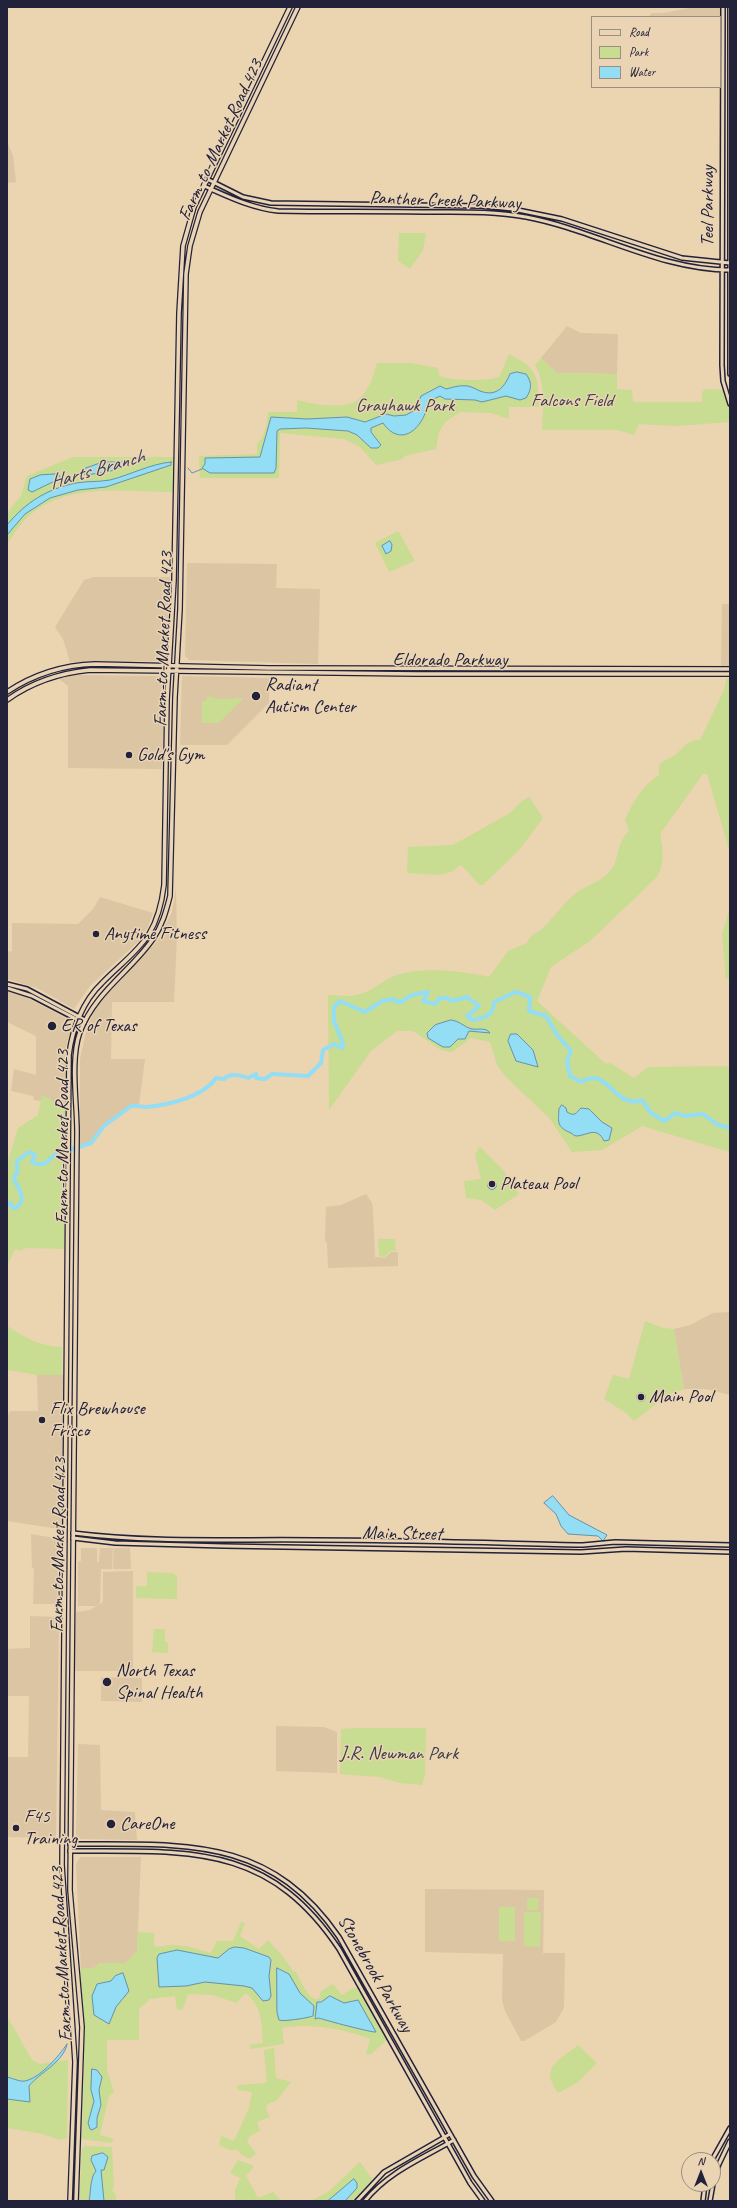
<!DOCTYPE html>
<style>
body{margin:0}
#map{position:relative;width:737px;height:2208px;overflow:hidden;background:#ebd4b0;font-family:Caveat,sans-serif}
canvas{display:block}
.frame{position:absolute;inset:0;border:8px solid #22223b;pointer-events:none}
.legend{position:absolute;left:591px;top:16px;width:130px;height:72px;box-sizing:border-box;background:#ead4b3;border:1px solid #9a8d83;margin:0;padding:5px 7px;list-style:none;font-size:12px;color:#22223b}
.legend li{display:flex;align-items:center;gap:8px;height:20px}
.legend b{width:20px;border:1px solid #9a8d83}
.north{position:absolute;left:681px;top:2152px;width:40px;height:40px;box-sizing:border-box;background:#ead4b3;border:1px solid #9a8d83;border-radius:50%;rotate:0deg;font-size:11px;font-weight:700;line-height:16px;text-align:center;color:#22223b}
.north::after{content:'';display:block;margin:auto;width:14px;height:18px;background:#22223b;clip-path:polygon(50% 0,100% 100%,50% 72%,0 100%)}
</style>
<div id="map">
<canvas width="737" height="2208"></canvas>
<div class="frame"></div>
<ul class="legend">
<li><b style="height:5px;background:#ead4b3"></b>Road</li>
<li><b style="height:11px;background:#c8dc92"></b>Park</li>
<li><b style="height:11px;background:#93ddf5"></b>Water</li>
</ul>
<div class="north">N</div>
</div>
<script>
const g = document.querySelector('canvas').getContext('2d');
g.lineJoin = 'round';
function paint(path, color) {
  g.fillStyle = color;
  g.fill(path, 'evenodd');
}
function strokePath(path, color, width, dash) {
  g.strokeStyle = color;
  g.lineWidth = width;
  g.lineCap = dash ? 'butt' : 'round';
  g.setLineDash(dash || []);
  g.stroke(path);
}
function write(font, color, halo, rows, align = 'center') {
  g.font = font + ' Caveat,sans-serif';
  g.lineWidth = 3;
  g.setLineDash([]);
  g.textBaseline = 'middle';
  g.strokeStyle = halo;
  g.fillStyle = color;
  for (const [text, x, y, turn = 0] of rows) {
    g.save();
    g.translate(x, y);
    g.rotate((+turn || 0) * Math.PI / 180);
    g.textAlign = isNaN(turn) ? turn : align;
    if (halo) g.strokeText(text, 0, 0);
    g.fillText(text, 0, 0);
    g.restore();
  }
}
const built = new Path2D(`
 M694,7H720V17H649L651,13H664Z
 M7,141L13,156L16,182L7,183Z
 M567,326L581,333L618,334L617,374L557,373L541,358Z
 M187,563L277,564L276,588L320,589L318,664L188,660V658L185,657Z
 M93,577H170L166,656L163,661L70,662L63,639L55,627L84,580Z
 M722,604H730V667H721Z
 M74,675L164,676L162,769L68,768V686L59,679Z
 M182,676L269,678V703L227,745H180Z
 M176,888L177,937L174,1002H112L111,1059H145L139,1105L131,1106L104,1126L96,1138L80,1147V1059L86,1031L95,1008L103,998L158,940L172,912Z
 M100,897L153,913L148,927L138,942L90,986L74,1009L37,988L7,979V952L12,951V923L78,924L93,909Z
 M7,991L26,997L73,1022L66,1046L67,1108L43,1096L41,1101L34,1100L33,1096L11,1091L14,1069L36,1075V1036L7,1022Z
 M366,1194L372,1203L373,1210L375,1257L385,1258L391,1252H398V1266L328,1268L327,1243L325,1241L326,1207L341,1205Z
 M730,1312V1395L706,1389H684L674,1329L690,1325L713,1313Z
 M37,1375H66L62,1524L59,1529L7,1521V1418L10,1411H38Z
 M31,1534L61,1539L63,1542L59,1604H33L34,1568H32Z
 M81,1548H97V1562H99L100,1548H113L112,1569H101L100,1603L96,1606H78V1562L81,1561Z
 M114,1548H130L131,1569H113Z
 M133,1571V1671H74L76,1612L90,1610L103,1602V1572Z
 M30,1616L59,1617L56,1838L7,1837V1757H28L29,1696H7V1649L30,1648Z
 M101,1677L142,1678V1702L101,1701Z
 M276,1726L324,1727L337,1732V1773L276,1771Z
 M78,1744L100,1745L101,1810L135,1812L137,1840L81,1839L76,1835Z
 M80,1857H141L137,1951L126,1963H100L94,1968L81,1970L76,1864Z
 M425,1889L544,1890L543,1953H565L564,2008L556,2022L524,2041H521L505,2011L502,2000L503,1954L425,1952Z`);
const green = new Path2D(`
 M399,233H426L423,250L410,269L398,261Z
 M509,354C538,369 538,375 539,407H509V419L491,413L461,412L446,421L439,432L436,449L404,456L403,459L376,465L360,447L344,439L280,433L279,478H200L199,456L257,454V444C266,436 267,422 268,412H297V400C312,404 342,410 356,401C368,394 374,375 377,363H411L438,368L439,375C446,381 492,382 500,376Z
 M541,358L557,373L617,374V389L632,390L633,402H702V392L706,389L723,390L730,409V422L676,426L639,424L634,435L617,430H542C543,409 546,384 535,365Z
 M73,457H174L173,492C126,492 68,482 30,515C21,522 14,534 7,544V513L21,496L27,476Z
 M396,532H399L415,561L389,572L375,543Z
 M730,678V853L707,774H703L660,834C663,851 665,862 657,877L590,941L551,967L537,1001L606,1064L610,1063L634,1078L648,1067L730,1066V1152L642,1126L602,1150L572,1152L550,1119L506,1077L497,1065L490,1042L471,1038L452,1052L441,1050L413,1031H397L371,1051L329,1110L328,995C337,995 347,997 356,995C372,993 384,978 400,974C429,967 460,971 489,977L508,951L527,943C530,934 536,934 542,929C554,917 564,903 576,893C585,886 597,883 605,876C622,863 613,847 629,831L625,819C634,801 642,786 659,775V765C664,760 667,760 672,757C683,750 686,739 700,740L724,690L726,679Z
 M207,696L221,699L244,698L219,723H202V701H206Z
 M529,797L543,818L520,849L483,885H480L461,865L451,872L438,875L407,873L408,847L453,845L510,813L522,801Z
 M730,908V978L726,979L722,934Z
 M42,1095L67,1108L66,1249L26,1248L21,1251L15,1249L7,1266V1164L18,1128L38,1115Z
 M480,1147L503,1170L519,1194L495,1210L481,1200L466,1198L464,1181L481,1179L475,1154Z
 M378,1239H395L396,1251H390L385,1257L379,1256Z
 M645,1321L663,1328L674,1329L684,1389L668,1395L634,1421L626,1413L604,1399L613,1375L629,1379Z
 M7,1326C24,1337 41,1347 62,1347V1375H37L7,1370Z
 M147,1572L172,1573L177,1576V1599L136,1598V1586H147Z
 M154,1629H165V1642H168V1653L152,1652Z
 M356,1728H426L425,1775L422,1785L400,1783L379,1777L340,1774L341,1729Z
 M527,1898H539L538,1910H527Z
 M499,1907H515V1941H499Z
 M524,1912H541L540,1947L524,1946Z
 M241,1922L245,1923L240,1936L259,1949L268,1940L284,1958L293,1971L296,1972C301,1980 308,2001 319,1999L321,1991L333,1984L342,1995L353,1988H359L387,2040L370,2055L366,2054L370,2039C340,2028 313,2023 282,2028L284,2044L251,2049L249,2045L263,2043C262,2023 262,2007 246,1993L236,2003L213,1995L188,1994L183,2009L177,2010L175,1996L150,1999L139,2009V2040H107V2070L114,2092L109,2096L100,2135L114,2139L111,2143L82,2139L84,2039L79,1972L83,1968H94L100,1963H126L137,1951L138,1932L154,1933V1945L156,1947L171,1945L186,1946L211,1953L217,1941H233Z
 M7,2016L32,2060L39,2064L68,2060L67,2138L59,2140L43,2134L7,2128Z
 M578,2045L597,2063L578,2082L558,2093C539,2066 559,2061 578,2045Z
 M274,2048L276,2078L291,2082L277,2100L268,2104L266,2109L270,2117L257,2122L260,2131L250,2136L247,2142L256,2153L250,2159L242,2155L238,2150H230L219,2145L221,2136L234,2141L249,2108L252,2092L238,2090L237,2085L267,2083L264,2050Z
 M85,2146L112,2147L114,2186L112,2190L116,2195V2201H79L82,2149Z
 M238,2160L254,2166L246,2176L258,2198L273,2192L281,2201H235V2191L240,2178L230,2173Z
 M360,2162L373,2180L355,2201H311L328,2192Z`);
const water = new Path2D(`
 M517,372L526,374C532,382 532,389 526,398L520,400L506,396L482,402L475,400L445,399L440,396L428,402C425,426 402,450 383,423L371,428V432L381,445L378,448H371L357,435L348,431L306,428L280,429L277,431L276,468L274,473H210L202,468L205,464V458L260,457L271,417L307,419L347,417L365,422L386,414L394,416L406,415L415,410L421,396L440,386L446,389C454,387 460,385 468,386C472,387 476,389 480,391C496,397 504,388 510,374Z
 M103,462H129L132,463L108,472L85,475L83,473L84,469Z
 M171,462V465L106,487L78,490L50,498L25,514L7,535V525C26,502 47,489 76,483C87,481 99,482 110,480C130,475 150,464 171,462Z
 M57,474L60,476L59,479L32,492L28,490L30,479L40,475Z
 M390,541L392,545L391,551L386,554L382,546Z
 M451,1020C460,1021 464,1027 472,1029C478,1030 486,1027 490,1033L469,1031L465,1039H458L450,1047H443L428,1038L427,1033L435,1025Z
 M511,1034H517L533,1050L538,1067L516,1061L508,1041Z
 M562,1105L566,1108L567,1112C575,1117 576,1113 581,1108L589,1109L602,1122L612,1128L609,1140L604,1141C597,1126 588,1135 577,1136C574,1136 573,1134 571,1133C557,1127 558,1123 559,1109Z
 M487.5 1185a4.5 4.5 0 1 1 9 0a4.5 4.5 0 1 1-9 0Z
 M636.5 1397a4.5 4.5 0 1 1 9 0a4.5 4.5 0 1 1-9 0Z
 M553,1496L569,1515L607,1535L603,1541L598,1536L568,1534L561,1526L556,1514L544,1503Z
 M235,1947L244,1948L269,1957L271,1960L269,1976L271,1996L269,2000L263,2001L252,1988L244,1986L205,1982L186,1986L159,1987L157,1958L159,1954L177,1950L218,1958L229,1949Z
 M277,1968L289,1974L300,1993L314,2006L313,2016C308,2018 282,2022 279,2020L277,2012Z
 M123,1973L129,1991L116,2007L109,2024L94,2015L92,1996L97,1984L111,1981L115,1976Z
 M330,1996L344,2003L358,2000L376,2032C373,2033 324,2020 319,2018L315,2019L317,2002H321Z
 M67,2044C64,2062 39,2073 29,2086L30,2102L7,2099V2077C12,2078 20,2082 25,2081C40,2078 59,2056 67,2044Z
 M92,2069L97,2070L102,2077L99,2090L101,2105L97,2118V2127L92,2130L90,2129L88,2123L94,2101L91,2090Z
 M103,2153L108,2157L104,2170H101L104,2201H89C91,2192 90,2177 96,2171L91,2160L92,2156Z
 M354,2179L357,2183V2188L345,2201H328Z`);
const stream = new Path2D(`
 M188,468L192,473L202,469`);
const river = new Path2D(`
 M7,1205L10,1203L13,1208H16C29,1198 16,1187 14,1178L17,1173V1161L29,1152L35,1155L32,1162L36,1164H44L56,1154L91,1143L104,1126L131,1106C137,1105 142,1107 147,1107C168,1105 203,1097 216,1078L224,1079C230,1073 240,1075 248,1078L256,1074V1078L265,1079L272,1074L308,1076L321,1063L323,1050L334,1044L342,1048L343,1043L334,1021V1007L340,1001L365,1012L382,1001L394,999L397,1002H402C407,995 419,993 428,992L423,1001L435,1004L440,998H447L452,1001L467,997L479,1006L467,1016L473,1020C486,1017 493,1016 494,1002L516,992L530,997L529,1011L546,1016L557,1035L571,1051L567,1061L570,1076L581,1082C606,1068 610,1097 630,1101C633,1102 639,1101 642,1100L651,1113L664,1121L676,1113L684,1116L703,1114L718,1125L730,1128`);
const secondary = new Path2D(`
 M723,7L722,365L723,381L730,404
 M730,7V374
 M207,179L243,197L271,203L482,206L513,209L562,219L682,258L730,263
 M204,186C229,197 251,208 278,211C329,212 379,211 430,212C462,212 494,211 526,217C595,230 659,270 730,270
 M7,984L27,989L85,1020
 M7,988L32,996L84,1023
 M73,1533C153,1543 234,1539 315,1540C404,1540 494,1543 583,1545L615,1542L730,1545
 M73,1538L115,1543L224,1546L581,1552L626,1549L730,1552
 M70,1844C182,1845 268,1834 339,1937L474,2176L492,2201
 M70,1851C186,1852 267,1841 339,1949L470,2183L483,2201
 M712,2160L730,2128
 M713,2182L719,2164L730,2141
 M357,2201L384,2172L450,2134
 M365,2201C388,2172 423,2158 454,2140
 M703,2201L705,2184
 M710,2201L713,2184`);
const primary = new Path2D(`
 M7,692C34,674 63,665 95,664L269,668L730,669
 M7,700C32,682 59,673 90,670L417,674H730
 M70,2201L75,2062L62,1865L69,1055C72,1029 83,1001 102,983C117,967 137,953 149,934C158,919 162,902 164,885L167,700L174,580L179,313L183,246L194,207L290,7
 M76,2201L82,2027L70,1890L77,1132C77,1102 70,1060 80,1032C95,992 130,972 153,939C162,926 166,912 170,896L175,697L180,609L186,274L190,246L200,212L298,7`);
const markers = [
 [256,696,5,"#22223b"],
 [129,755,4,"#22223b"],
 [96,934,4,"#22223b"],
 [52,1026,5,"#22223b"],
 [492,1184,4,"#22223b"],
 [641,1397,4,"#22223b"],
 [42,1420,4,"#22223b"],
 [107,1682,5,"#22223b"],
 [111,1824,5,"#22223b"],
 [16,1828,4,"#22223b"]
];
const streetNames = [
 ["Farm-to-Market Road 423",221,140,-65],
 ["Panther Creek Parkway",445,201,2],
 ["Teel Parkway",708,206,-90],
 ["Farm-to-Market Road 423",164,639,-88],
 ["Eldorado Parkway",450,660],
 ["Farm-to-Market Road 423",63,1137,-90],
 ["Main Street",402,1534,1],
 ["Farm-to-Market Road 423",59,1545,-89],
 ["Farm-to-Market Road 423",62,1954,-93],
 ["Stonebrook Parkway",375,1974,60]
];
const parkNames = [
 ["Falcons Field",572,401],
 ["Grayhawk Park",405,406],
 ["J.R. Newman Park",399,1754]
];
const poiNames = [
 ["Radiant",265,685],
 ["Autism Center",265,707],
 ["Gold's Gym",137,755],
 ["Anytime Fitness",104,934],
 ["ER of Texas",61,1026],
 ["Plateau Pool",500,1184],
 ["Main Pool",649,1397],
 ["Flix Brewhouse",50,1409],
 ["Frisco",50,1431],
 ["North Texas",116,1671],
 ["Spinal Health",116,1693],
 ["F45",24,1817],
 ["Training",24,1839],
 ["CareOne",120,1824]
];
const waterNames = [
 ["Harts Branch",97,470,-16]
];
paint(built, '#dbc5a3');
paint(green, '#c8dc92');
paint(water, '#93ddf5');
strokePath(water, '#6692ab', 1);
strokePath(stream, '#6692ab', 1);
strokePath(river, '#93ddf5', 4);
strokePath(secondary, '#22223b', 6);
strokePath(primary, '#22223b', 6);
strokePath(secondary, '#ead4b3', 3);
strokePath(primary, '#ead4b3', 3.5);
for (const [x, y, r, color] of markers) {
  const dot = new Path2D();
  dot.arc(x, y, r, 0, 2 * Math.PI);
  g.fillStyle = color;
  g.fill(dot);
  strokePath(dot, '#ead4b3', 1.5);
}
write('19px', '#22223b', '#ead4b3', streetNames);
write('19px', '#3b3e48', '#ead4b3', parkNames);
write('19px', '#22223b', '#ead4b3', poiNames, 'left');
write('italic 20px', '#333e57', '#ead4b3', waterNames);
</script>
